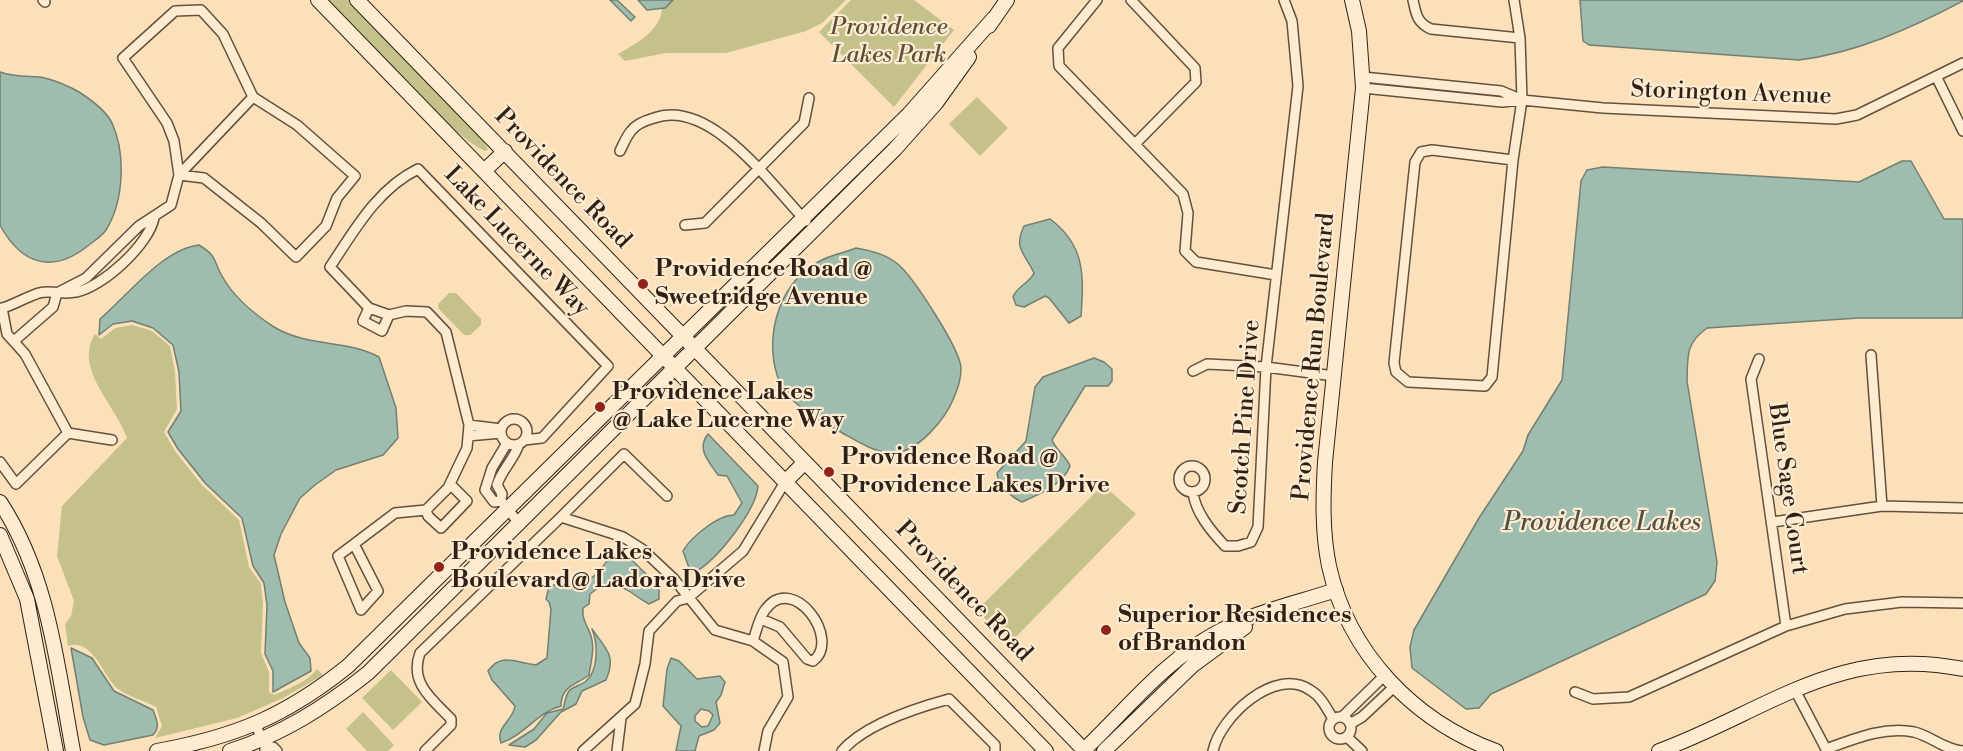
<!DOCTYPE html>
<style>
body{margin:0}
canvas{display:block;background:#fce0b9}
</style>
<canvas width="1963" height="751"></canvas>
<script>
const g = document.querySelector('canvas').getContext('2d');
g.lineJoin = 'round';
function paint(path, color) {
  g.fillStyle = color;
  g.fill(path, 'evenodd');
}
function strokePath(path, color, width, dash) {
  g.strokeStyle = color;
  g.lineWidth = width;
  g.lineCap = dash ? 'butt' : 'round';
  g.setLineDash(dash || []);
  g.stroke(path);
}
function write(font, color, halo, rows, align = 'center') {
  g.font = font + ' "Libre Bodoni",serif';
  g.lineWidth = 4.5;
  g.setLineDash([]);
  g.textBaseline = 'middle';
  g.strokeStyle = halo;
  g.fillStyle = color;
  for (const [text, x, y, turn = 0] of rows) {
    g.save();
    g.translate(x, y);
    g.rotate((+turn || 0) * Math.PI / 180);
    g.textAlign = isNaN(turn) ? turn : align;
    if (halo) g.strokeText(text, 0, 0);
    g.fillText(text, 0, 0);
    g.restore();
  }
}
const green = new Path2D(`
 M323,0H351L480,134L488,150L485,151C461,140 446,117 423,103Z
 M673,0H846L822,23L806,31L726,53H666L625,61L618,54C634,45 662,30 662,8Z
 M851,0H914L954,30L894,107L819,32Z
 M977,97L1008,128L980,156L949,124Z
 M449,293H456L481,319V325L470,335H464L439,309L438,304Z
 M132,325L152,331L170,346L175,372L177,409L164,432L175,451L202,485L239,520L249,567L261,584L263,604L261,653L269,672V692L274,695C288,689 309,681 317,669L323,675L283,698L237,718L155,738L162,726L156,707C143,700 129,697 118,689C103,677 93,637 68,646L65,624L71,616L74,601L57,556L62,506L127,438C116,405 73,369 95,334L101,339L115,328Z
 M1103,485L1136,514L1009,644L977,610Z
 M391,670L422,702L393,730L362,698Z
 M363,712L394,745L388,751H367L346,729Z`);
const water = new Path2D(`
 M610,0H617L635,17L631,21Z
 M638,0H673L665,8L647,10Z
 M1580,0H1963V1C1912,28 1856,53 1799,60L1589,45L1583,41Z
 M0,72C14,77 26,76 40,77C52,79 69,86 79,92C90,99 106,111 112,123C126,154 124,201 106,230C102,236 94,241 89,245C52,275 21,264 0,225Z
 M1902,161H1911L1944,219H1963V318H1859L1707,328C1685,344 1688,356 1687,381L1717,562L1715,581L1706,594L1491,694L1479,708L1466,709L1412,668L1410,647L1414,630L1479,518L1523,451L1528,435L1562,380L1581,181L1587,170L1603,167L1859,182Z
 M1050,219C1085,245 1084,275 1081,316L1069,323L1049,298L1045,296L1024,307L1016,305L1013,297C1017,286 1030,283 1034,273C1025,253 1013,249 1024,226Z
 M199,245C217,256 213,260 222,276C234,298 254,314 274,327C309,348 346,339 379,357L396,408L398,438L383,455L336,470L315,485L300,498L281,534L274,555L285,602L299,643L310,658L311,671L273,692V671L265,654L267,605L264,583L253,566L242,518L205,483L178,449L168,432L181,411L179,372L173,345L153,328L132,321L113,324L99,335L100,319C128,295 163,249 199,245Z
 M856,248C873,251 889,255 901,267C916,282 960,349 961,368C961,376 958,388 955,395C947,417 918,454 891,453C872,452 854,439 837,430C820,421 790,403 781,385C762,345 776,284 818,262C829,255 844,253 856,248Z
 M1094,358L1104,362L1112,369V381L1108,386H1085L1052,440C1056,450 1066,456 1070,466C1064,484 1038,495 1022,502C1011,497 998,485 997,473L1026,441L1035,387L1043,377Z
 M708,434L758,486C756,511 718,558 697,571L689,568L683,551C691,537 718,515 734,515L742,503L727,476L718,475C709,462 696,449 708,434Z
 M620,552L629,557L659,587V599L649,604C627,592 630,586 602,585L590,594L589,604L583,608C582,621 587,624 591,636C595,648 591,662 589,675C576,685 561,686 561,706C537,712 525,735 501,743C495,727 513,721 515,706L492,680L488,671C501,652 516,663 536,665L547,658L551,609L549,602L546,599L549,587C584,572 588,594 611,554Z
 M592,629C605,648 617,655 606,680L582,691L576,704L561,712L536,740L525,747L509,745L534,729L547,713L563,709C565,703 565,697 569,691C573,686 580,686 585,682C599,671 598,644 592,629Z
 M71,648L92,658L114,691L153,710C156,719 161,727 153,735L104,745L90,740L83,717Z
 M671,658L679,661L697,679L720,676L725,682L721,695L716,702L720,723L714,730L699,736L695,751H676L681,726L663,706L667,669ZM701,709L709,711L713,715L708,726L702,727L695,721V716Z`);
const street = new Path2D(`
 M43,0L45,2
 M1097,0L1058,48L1059,66L1183,194L1188,213L1185,251L1196,262L1276,275
 M1131,0L1195,68L1196,82L1136,143
 M1413,0C1416,14 1417,23 1431,29L1520,38
 M201,10L223,34L253,97L297,125L355,176L337,198L326,226L296,257L261,223L204,178L179,175L174,141L167,123L123,58L175,11Z
 M1936,76L1963,131
 M1363,77L1501,91L1520,99
 M1363,88L1502,102L1522,100L1603,108L1836,119L1857,115L1963,63
 M1432,150L1513,160L1492,377L1485,386L1408,382L1396,372L1394,363L1415,162L1421,152Z
 M620,151C623,145 626,137 631,131C636,124 647,120 654,118C711,98 771,185 806,221
 M1513,160L1522,100L1520,38L1514,0
 M685,225L705,223L804,123L809,98
 M57,293L86,278L139,226L171,205L179,175L253,97
 M369,308L363,321L382,331L389,315
 M0,309C14,305 26,297 39,293C51,290 64,295 76,292C103,287 149,244 154,218
 M14,341L53,307L57,293
 M1871,355L1882,506
 M1759,359L1751,379L1786,626
 M1193,371L1207,364L1266,367L1334,376
 M501 432a13 13 0 1 1 26 0a13 13 0 1 1-26 0Z
 M469,425L501,429
 M68,433L112,440
 M468,436L501,433
 M0,462L16,484L68,433L25,354L7,334L2,308
 M1179 479a13 13 0 1 1 26 0a13 13 0 1 1-26 0Z
 M1193,492C1195,512 1211,531 1225,546H1238L1251,542L1258,527L1266,367L1298,86L1292,21L1284,0
 M501,501L494,502L485,490L492,468L507,443
 M426,510L428,516L441,528L467,501L450,484
 M561,517L624,454L667,496
 M518,522L501,501L502,494L497,485C502,469 514,460 519,444
 M1773,522L1882,506L1963,508
 M354,544L338,556L361,610L378,591L354,544L395,513L426,510L448,488L467,448L469,425L446,332L427,312L406,311L389,315L369,308L330,267C354,231 377,189 418,169L608,366L542,438L524,440
 M753,641C756,632 759,618 765,610C793,571 842,640 813,661L807,659L780,627L761,619
 M1795,690L1827,751
 M1575,692L1593,699L1629,697L1786,626L1845,609L1902,602L1963,603
 M1329 728a11 11 0 1 1 22 0a11 11 0 1 1-22 0Z
 M1342,717L1384,676
 M255,724L265,745V751
 M1350,724L1362,717L1394,687
 M1347,737L1362,751
 M265,745L273,747L277,751
 M1826,749C1854,739 1884,726 1914,732C1931,736 1945,750 1963,751
 M425,751L451,725V719C432,699 409,683 420,653L561,517L623,537L642,549L674,579L715,630L753,641L783,662L788,697L768,731L764,751
 M583,751L635,704L645,664L649,631L677,601L688,598L743,551L785,482
 M617,751L621,718
 M842,751C864,725 916,708 949,699L995,745V751
 M1213,751C1220,717 1275,666 1310,690C1321,696 1327,709 1333,719`);
const secondary = new Path2D(`
 M318,0L1046,751
 M357,0L1085,751
 M1352,0L1359,31L1363,88L1325,462C1323,497 1322,532 1329,566C1348,653 1414,721 1496,751
 M989,26L1007,0
 M484,171L505,151
 M785,482L805,462
 M0,502C49,577 57,665 73,751
 M0,535L27,599L56,751
 M157,751C235,737 286,716 348,666L909,114L994,18
 M230,751C283,734 325,707 368,673L895,149L936,103L969,57
 M1083,751C1126,710 1165,660 1218,632C1254,612 1297,603 1336,590
 M1104,751L1193,665L1245,627
 M1659,751C1767,711 1840,644 1963,669`);
const markers = [
 [643,284,6,"#8f2418"],
 [600,407,6,"#8f2418"],
 [829,472,6,"#8f2418"],
 [439,567,6,"#8f2418"],
 [1106,630,6,"#8f2418"]
];
const parkNames = [
 ["Providence",889,28],
 ["Lakes Park",889,56]
];
const streetNames = [
 ["Storington Avenue",1731,94,2],
 ["Providence Road",562,179,46],
 ["Lake Lucerne Way",516,242,46],
 ["Providence Run Boulevard",1315,357,-85],
 ["Scotch Pine Drive",1246,417,-86],
 ["Blue Sage Court",1787,489,82],
 ["Providence Road",963,592,46]
];
const poiNames = [
 ["Providence Road @",655,270],
 ["Sweetridge Avenue",655,298],
 ["Providence Lakes",612,393],
 ["@ Lake Lucerne Way",612,421],
 ["Providence Road @",841,458],
 ["Providence Lakes Drive",841,486],
 ["Providence Lakes",451,553],
 ["Boulevard@ Ladora Drive",451,581],
 ["Superior Residences",1118,616],
 ["of Brandon",1118,644]
];
const waterNames = [
 ["Providence Lakes",1602,524]
];
paint(green, '#c5c18b');
paint(water, '#9fbdae');
strokePath(water, '#727f71', 1.5);
strokePath(street, '#62513e', 12);
strokePath(secondary, '#2f2115', 16);
strokePath(street, '#fdebd2', 9);
strokePath(secondary, '#fdebd2', 14);
for (const [x, y, r, color] of markers) {
  const dot = new Path2D();
  dot.arc(x, y, r, 0, 2 * Math.PI);
  g.fillStyle = color;
  g.fill(dot);
  strokePath(dot, '#fdebd2', 2);
}
write('italic 24px', '#5c5138', '#fdebd2', parkNames);
write('24px', '#2f2115', '#fdebd2', streetNames);
write('bold 24px', '#2f2115', '#fdebd2', poiNames, 'left');
write('italic 26px', '#515043', '#fdebd2', waterNames);
</script>
